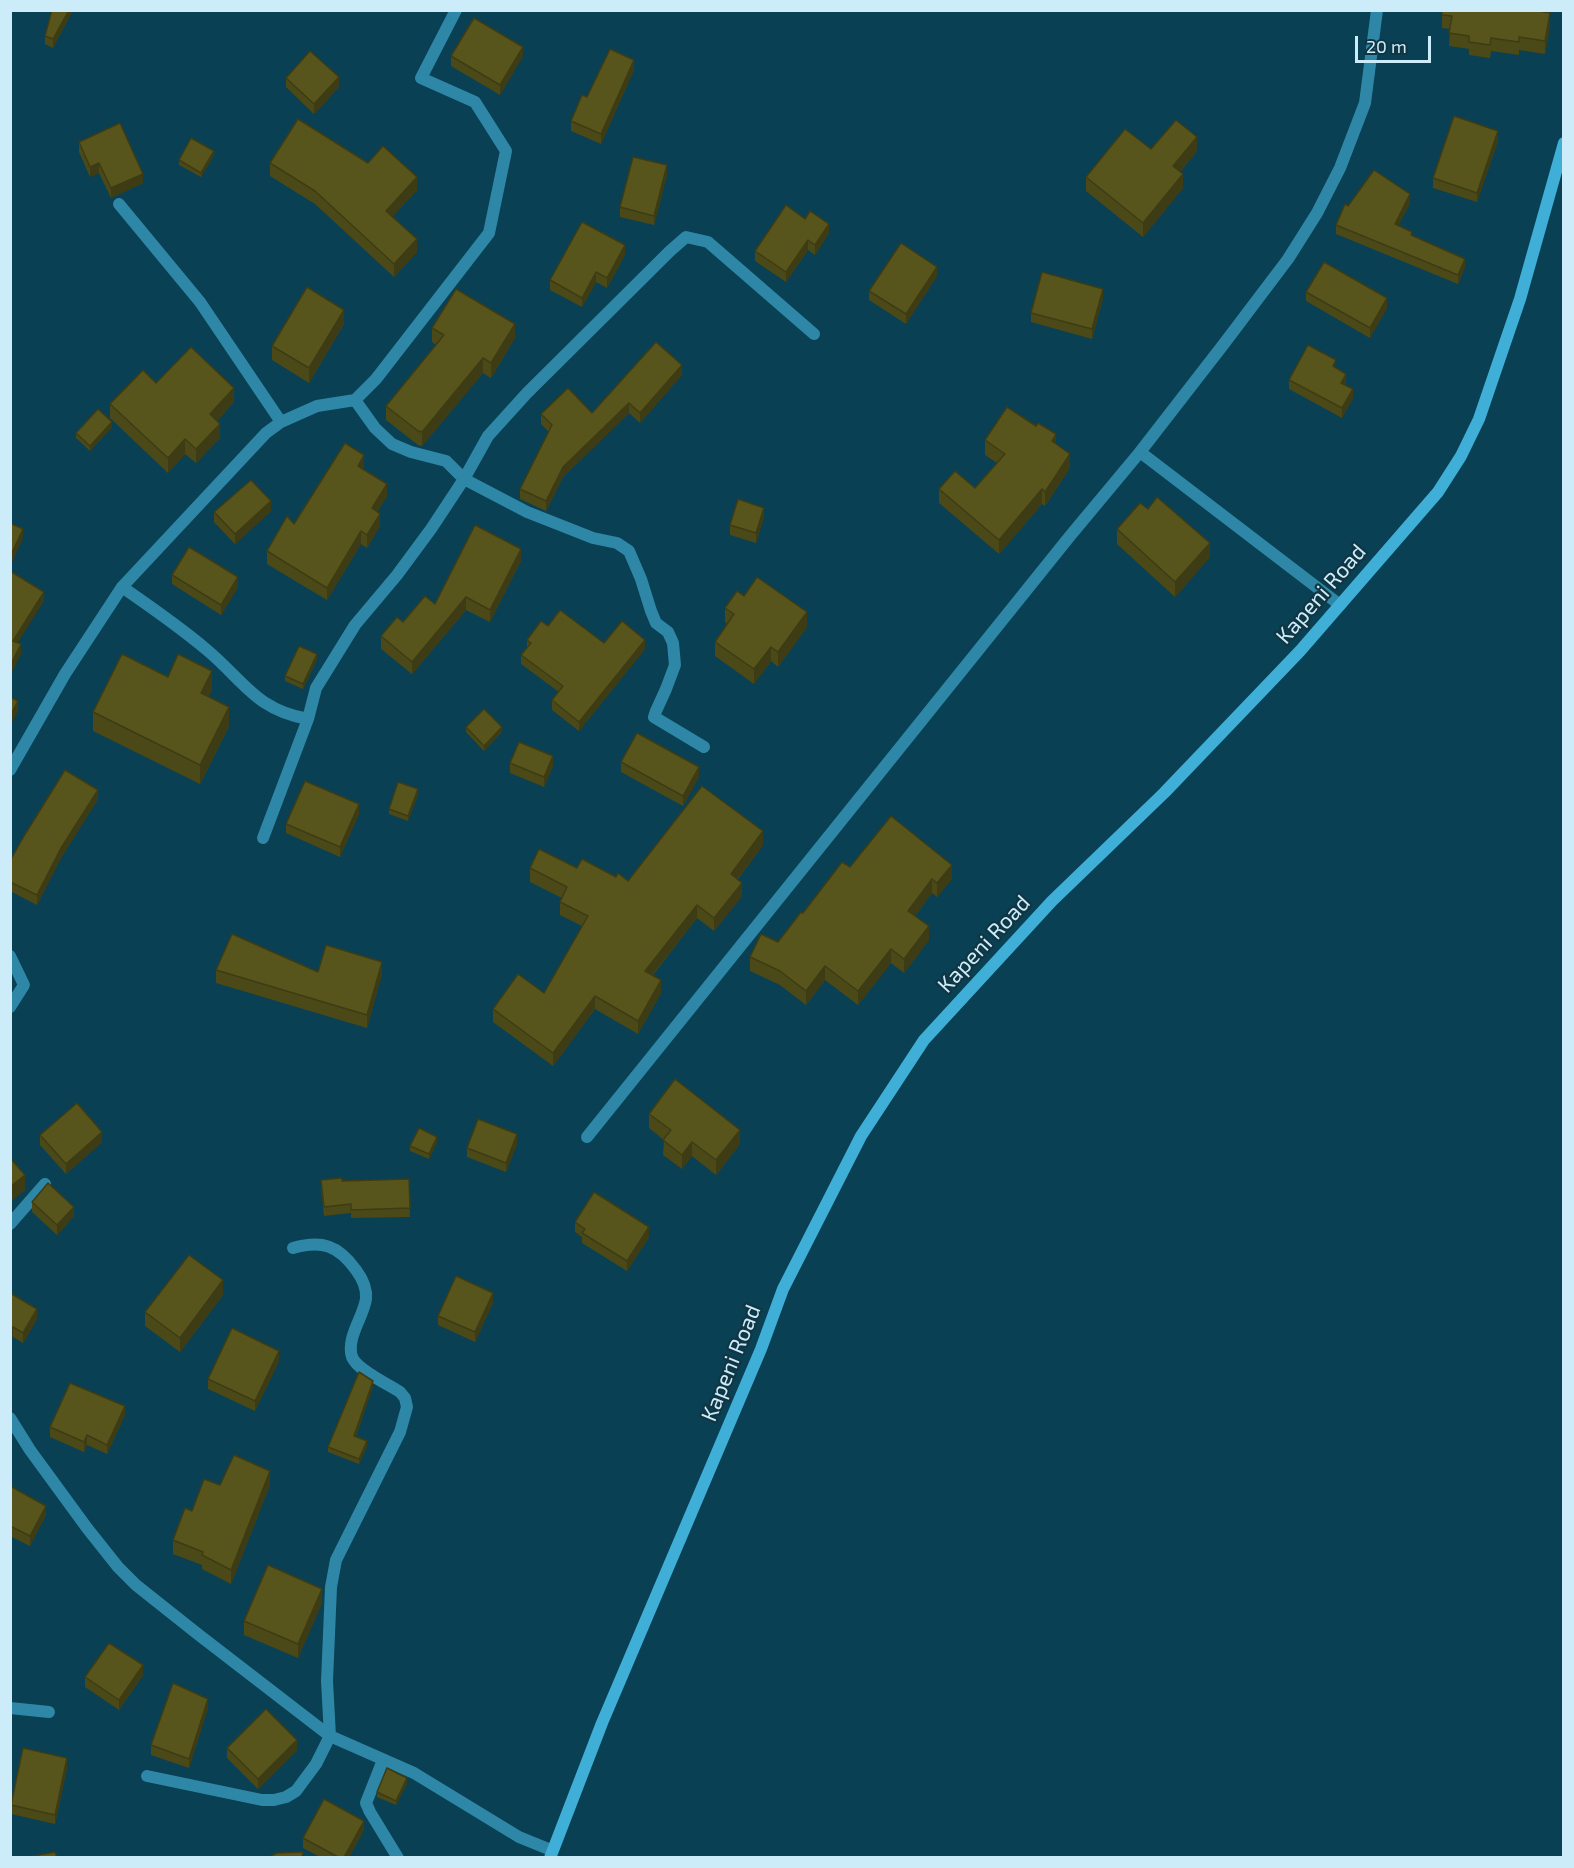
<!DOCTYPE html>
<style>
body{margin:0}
#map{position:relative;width:1574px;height:1868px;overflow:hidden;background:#094053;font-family:"Exo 2",sans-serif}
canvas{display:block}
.frame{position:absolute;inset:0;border:12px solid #ccecfa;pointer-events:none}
.scale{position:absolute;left:1355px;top:36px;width:76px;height:27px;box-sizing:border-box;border:3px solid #ccecfa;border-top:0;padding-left:8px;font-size:18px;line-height:21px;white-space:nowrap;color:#ccecfa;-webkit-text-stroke:4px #113542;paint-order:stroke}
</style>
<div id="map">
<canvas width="1574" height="1868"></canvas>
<div class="frame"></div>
<div class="scale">20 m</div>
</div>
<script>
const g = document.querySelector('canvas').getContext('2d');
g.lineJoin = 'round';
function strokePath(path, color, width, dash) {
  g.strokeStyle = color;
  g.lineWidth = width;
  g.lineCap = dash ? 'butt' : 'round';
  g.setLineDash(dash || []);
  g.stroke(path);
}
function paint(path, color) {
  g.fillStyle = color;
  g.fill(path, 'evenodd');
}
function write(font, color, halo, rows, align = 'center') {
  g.font = font + ' "Exo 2",sans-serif';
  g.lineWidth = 4.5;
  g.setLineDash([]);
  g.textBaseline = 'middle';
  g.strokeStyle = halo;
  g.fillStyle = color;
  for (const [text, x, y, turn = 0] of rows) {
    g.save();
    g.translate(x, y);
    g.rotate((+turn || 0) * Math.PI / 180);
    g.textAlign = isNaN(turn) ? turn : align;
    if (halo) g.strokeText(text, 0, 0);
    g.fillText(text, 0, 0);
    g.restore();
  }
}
const street = new Path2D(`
 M119,204L200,302L281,422
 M355,400L375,428L392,444L411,452L446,461L464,479L527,512L593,538L617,543L629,551L641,579L651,611L656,623L668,632L673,643L675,665L666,689L656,711L654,717L704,747
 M1140,452L1340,605
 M122,587C151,607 180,627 207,650C244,681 256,710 308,719
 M10,770L65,674L122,587L266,433L281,422L317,406L355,400L376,379L489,233L506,151L475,102L421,78L456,10
 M263,838L308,719L316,688L355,625L397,575L431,529L464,479L488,436L527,393L670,251L686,237L708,242L814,334
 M10,956L24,985L10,1007
 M587,1137L1070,536L1140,452L1223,345L1288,259L1317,213L1340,168L1365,103L1377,10
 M10,1224L45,1184
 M10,1418L30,1450L87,1528L118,1567L136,1585L199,1635L330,1736L414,1773L519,1837L551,1850
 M10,1708L49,1712
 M383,1760L366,1803L370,1812L398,1858
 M147,1776L262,1800H274L286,1797L296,1791L316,1764L330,1736L327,1681L331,1587L336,1560L400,1432L407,1407L405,1398L400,1392C388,1384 357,1370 352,1357C346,1338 363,1318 366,1299C367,1289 362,1278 356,1270C338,1245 322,1240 293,1248`);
const secondary = new Path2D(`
 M550,1858L602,1723L761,1349L783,1289L861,1136L924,1040L1052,901L1164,793L1300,651L1438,492L1461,456L1479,419L1520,299L1564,143`);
const wall = new Path2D(`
 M73,10L53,48L45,44V36Z
 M1442,15L1550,26L1545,54L1519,50V55L1491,51L1490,58L1469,55V49L1449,46L1450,29L1442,28Z
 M451,56H523L500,95L451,66Z
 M634,70L601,144L571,131V121L587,97Z
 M286,78L339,87L314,114L286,87Z
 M1498,141L1477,202L1433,188V178Z
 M79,142L143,183L111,198L99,173L90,177L79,152Z
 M1197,151L1180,172L1183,188L1143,237L1086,191V177Z
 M214,155L201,177L179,165V160Z
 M270,163H368L417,190L392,217L417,252L394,277L315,204L270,176Z
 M667,175L654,225L620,217V207Z
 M1410,203L1398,226L1412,236L1465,267L1458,284L1336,234V225L1348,206Z
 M829,233L815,255L808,250L786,282L755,261V251Z
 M625,255L607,288L596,282L582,307L550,290V280Z
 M937,276L906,324L869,300V291Z
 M1306,292L1387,308L1370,338L1306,301Z
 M1103,298L1092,339L1031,322V313Z
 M344,324L309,383L272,360V346Z
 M432,328L515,338L491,378L483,373L422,446L418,445L386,420V406L436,345L432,342Z
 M1336,368L1346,383L1345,385L1353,398L1342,418L1289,389V380Z
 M682,375L640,423L629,413L563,477L546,511L520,499V489L549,432L541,424V414L592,413Z
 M156,383L234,402L217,421L220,438L196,463L185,454L168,473L110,418V404Z
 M112,427L90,451L76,438V433Z
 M985,440L1056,444L1070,468L1045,506L1042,504L999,554L939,503V489L975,488L997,463L985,455Z
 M364,468L363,469L387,496L377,512L380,526L367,548L361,544L327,600L267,564V551L294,524Z
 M271,511L235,544L214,522V512Z
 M764,517L756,543L730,535V525Z
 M1117,529L1210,557L1175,597L1117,544Z
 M521,561L490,622L466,610L412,674L381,649V636L403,622L435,604Z
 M172,575L238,587L221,615L172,584Z
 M744,596L807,627L778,667L771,661L754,684L715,656V642L727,624L725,622V608Z
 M548,626L604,643L645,649L579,731L552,710V700L559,692L521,664V655L527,648V640Z
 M317,659L303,689L285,681V676Z
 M168,677L212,690L208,697L229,726L200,784L93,731V712Z
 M466,727L502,732L484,751L466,732Z
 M621,762L699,777L683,806L621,772Z
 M510,763L553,766L544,787L510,773Z
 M418,794L408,821L389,814V809Z
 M98,799L61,858L37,905L10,891V861Z
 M359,814L340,857L286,833V824Z
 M763,845L738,879L742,896L714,931L697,918L653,975L661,993L638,1034L595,1009L553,1066L493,1022V1009L544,993L582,926L560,915V902L562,898L530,882V868H577L616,877L628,881Z
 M850,867L952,879L937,897L932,893L915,916L929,940L904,973L891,963L858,1005L825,980L806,1005L780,985L750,971V957L778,942L803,913Z
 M216,970L318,972L382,974L367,1028L216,983Z
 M649,1114L740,1144L716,1175L692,1156L682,1169L663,1155L664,1140L649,1128Z
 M40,1135L102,1142L66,1174L40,1145Z
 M437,1142L429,1159L410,1151V1146Z
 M517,1144L506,1172L467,1157V1148Z
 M409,1179L410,1217L351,1218V1213L324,1216L321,1189V1180L342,1181Z
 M32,1202L74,1216L57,1235L32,1212Z
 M575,1222L649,1237L627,1271L582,1243V1237L575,1232Z
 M10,1293L37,1319L23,1343L13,1337Z
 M223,1295L180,1352L145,1326V1312Z
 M493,1303L475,1342L438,1325V1316Z
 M279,1361L255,1411L208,1389V1379Z
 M373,1386L356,1436L367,1446L359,1464L328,1452V1447Z
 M125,1415L107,1454L87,1445L84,1452L50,1437V1427Z
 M220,1485H270L231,1584L202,1569V1565L173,1554V1540L192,1511Z
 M10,1486L46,1515L30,1546L10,1536Z
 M322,1603L298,1658L244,1635V1621Z
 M143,1675L119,1710L85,1687V1677Z
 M208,1708L189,1768L151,1755V1745Z
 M227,1748L297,1750L258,1789L227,1758Z
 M67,1768L55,1824L11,1814V1805Z
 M407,1783L396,1805L377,1797V1792Z
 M364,1830L349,1857H320L303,1848V1838Z`);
const shadedWall = new Path2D(`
 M69,10H73L53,48V39Z
 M1550,13V26L1545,54V41Z
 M523,47V56L500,95V85Z
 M634,60V70L601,144V134Z
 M339,77V87L314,114V104Z
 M1498,131V141L1477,202V193Z
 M1197,137V151L1173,180V166Z
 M214,151V155L201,177V173Z
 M99,163V173L90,177V167Z
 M667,165V175L654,225V216Z
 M143,174V183L111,198V188Z
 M1183,174V188L1143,237V223Z
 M417,177V190L386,224V211Z
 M1410,194V203L1395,233V224Z
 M829,224V233L815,255V245Z
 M417,239V252L394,277V264Z
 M808,240V250L786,282V272Z
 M625,245V255L607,288V278Z
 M1465,259V267L1458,284V275Z
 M937,267V276L906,324V314Z
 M596,272V282L582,307V298Z
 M1103,289V298L1092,339V329Z
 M1387,298V308L1370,338V328Z
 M344,310V324L309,383V368Z
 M515,324V338L491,378V363Z
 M483,358V373L422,446V432Z
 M682,365V375L640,423V413Z
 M1346,374V383L1341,392V383Z
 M234,388V402L210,428V414Z
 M1353,389V398L1342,418V408Z
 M629,403V413L563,477L546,511V501L563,467Z
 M112,422V427L90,451V446Z
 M220,424V438L196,463V449Z
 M1056,434V449L1052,441Z
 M185,439V454L168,473V458Z
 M1070,454V468L1045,506V492Z
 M364,455V468L358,478V466Z
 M387,484V496L372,521V508Z
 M1042,489V504L999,554V540Z
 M271,501V511L235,544V534Z
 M764,508V517L756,543V533Z
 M380,514V526L367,548V535Z
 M23,529V538L10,567V557Z
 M361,531V544L327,600V588Z
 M1210,543V557L1175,597V582Z
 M521,549V561L490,622V610Z
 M238,577V587L221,615V605Z
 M44,592V601L13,650V641Z
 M466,597V610L412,674V662Z
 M807,612V627L778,667V652Z
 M645,640V649L579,731V722Z
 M21,644V654L10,676V666Z
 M771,647V661L754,684V669Z
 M317,654V659L303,689V684Z
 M212,671V690L201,712V693Z
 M18,701V711L10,726V716Z
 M229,707V726L200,784V765Z
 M502,727V732L484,751V746Z
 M553,756V766L544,787V777Z
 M699,767V777L683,806V796Z
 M418,789V794L408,821V816Z
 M98,790V799L61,858L37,905V895L61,848Z
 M359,804V814L340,857V847Z
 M763,831V845L731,887V874Z
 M952,865V879L937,897V883Z
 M932,879V893L908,925V911Z
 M742,883V896L714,931V918Z
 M697,905V918L645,984V971Z
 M929,926V940L904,973V959Z
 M891,949V963L858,1005V991Z
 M382,962V974L367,1028V1015Z
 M825,966V980L806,1005V991Z
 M661,980V993L638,1034V1021Z
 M595,996V1009L553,1066V1053Z
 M740,1130V1144L716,1175V1160Z
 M102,1132V1142L66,1174V1164Z
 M517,1134V1144L506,1172V1163Z
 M437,1137V1142L429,1159V1154Z
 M692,1142V1156L682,1169V1155Z
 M25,1175V1190L10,1202V1187Z
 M74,1207V1216L57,1235V1225Z
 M649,1227V1237L627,1271V1261Z
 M223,1280V1295L180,1352V1338Z
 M493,1293V1303L475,1342V1332Z
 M37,1309V1319L23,1343V1333Z
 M13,1327V1337L10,1341V1331Z
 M279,1351V1361L255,1411V1401Z
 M373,1381V1386L354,1441V1436Z
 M125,1406V1415L107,1454V1445Z
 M87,1435V1445L84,1452V1442Z
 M367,1441V1446L359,1464V1459Z
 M270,1471V1485L231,1584V1570Z
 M46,1506V1515L30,1546V1536Z
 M322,1589V1603L298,1658V1644Z
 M143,1665V1675L119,1710V1700Z
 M208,1699V1708L189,1768V1759Z
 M297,1740V1750L258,1789V1779Z
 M67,1758V1768L55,1824V1815Z
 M407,1778V1783L396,1805V1801Z
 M364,1821V1830L349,1857H344Z`);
const building = new Path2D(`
 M52,10H69L53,39L45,36Z
 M1442,10H1533L1550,13L1545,41L1519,37V42L1491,38L1490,45L1469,42V36L1449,33L1452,16L1442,15Z
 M474,18L523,47L500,85L451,56Z
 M610,49L634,60L601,134L571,121L582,95L587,97Z
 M310,51L339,77L314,104L286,78Z
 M1454,116L1498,131L1477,193L1433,178Z
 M298,119L368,163L383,146L417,177L386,211L417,239L394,264L315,191L270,163Z
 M1176,120L1197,137L1173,166L1183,174L1143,223L1086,177L1125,129L1151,149Z
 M120,123L143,174L111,188L99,163L90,167L79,142Z
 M191,138L214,151L201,173L179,160Z
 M633,157L667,165L654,216L620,207Z
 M1374,170L1410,194L1395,224L1412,232L1411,235L1465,259L1458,275L1336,225L1345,204L1348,206Z
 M786,205L805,219L810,211L829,224L815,245L808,240L786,272L755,251Z
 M582,222L625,245L607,278L596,272L582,298L550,280Z
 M901,243L937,267L906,314L869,291Z
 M1324,262L1387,298L1370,328L1306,292Z
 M1042,272L1103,289L1092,329L1031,313Z
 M307,287L344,310L309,368L272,346Z
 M456,289L515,324L491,363L483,358L422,432L418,431L386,406L444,335L432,328Z
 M656,342L682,365L640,413L629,403L563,467L546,501L520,489L552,425L541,414L568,388L592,413Z
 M1308,345L1336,360L1333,366L1346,374L1341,383L1353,389L1342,408L1289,380Z
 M191,347L234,388L210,414L220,424L196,449L185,439L168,458L110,404L143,370L156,383Z
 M1007,407L1036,426L1038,423L1056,434L1052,441L1070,454L1045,492L1042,489L999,540L939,489L955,471L975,488L1005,454L985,440Z
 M98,409L112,422L90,446L76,433Z
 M345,443L364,455L358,466L387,484L372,508L380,514L367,535L361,531L327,588L267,551L287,516L294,524Z
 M251,480L271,501L235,534L214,512Z
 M1157,497L1210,543L1175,582L1117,529L1140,503L1148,509Z
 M738,499L764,508L756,533L730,525Z
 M10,523L23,529L10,557Z
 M475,525L521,549L490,610L466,597L412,662L381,636L397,617L403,622L425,596L435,604Z
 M189,547L238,577L221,605L172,575Z
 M10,571L44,592L13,641L21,644L10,666Z
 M757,577L807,612L778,652L771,647L754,669L715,642L734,614L725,608L737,591L744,596Z
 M560,610L604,643L622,621L645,640L579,722L552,700L563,686L521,655L531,643L527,640L541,621L548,626Z
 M299,646L317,654L303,684L285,676Z
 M122,654L168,677L178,654L212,671L201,693L229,707L200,765L93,712Z
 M10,697L18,701L10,716Z
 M484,709L502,727L484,746L466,727Z
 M637,733L699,767L683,796L621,762Z
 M519,742L553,756L544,777L510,763Z
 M65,770L98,790L61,848L37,895L10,882V861L24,836Z
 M305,781L359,804L340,847L286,824Z
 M398,782L418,789L408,816L389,809Z
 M702,786L763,831L731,874L742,883L714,918L697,905L645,971L661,980L638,1021L595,996L553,1053L493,1009L518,974L544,993L588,916L560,902L567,887L530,868L539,849L577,868L582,859L616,877L618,873L628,881Z
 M891,816L952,865L937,883L932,879L908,911L929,926L904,959L891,949L858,991L825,966L806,991L780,971L750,957L761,934L778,942L801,912L803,913L842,862L850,867Z
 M232,934L318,972L326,945L382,962L367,1015L216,970Z
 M675,1079L740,1130L716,1160L692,1142L682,1155L663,1140L671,1130L649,1114Z
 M77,1103L102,1132L66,1164L40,1135Z
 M478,1119L517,1134L506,1163L467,1148Z
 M419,1128L437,1137L429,1154L410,1146Z
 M10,1158L25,1175L10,1187Z
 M342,1178V1181L409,1179L410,1208L351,1210V1204L324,1207L321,1180Z
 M48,1183L74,1207L57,1225L32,1202Z
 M594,1192L649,1227L627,1261L582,1233L585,1229L575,1222Z
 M189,1255L223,1280L180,1338L145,1312Z
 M456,1276L493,1293L475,1332L438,1316Z
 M10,1293L37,1309L23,1333L13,1327L10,1331Z
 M232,1328L279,1351L255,1401L208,1379Z
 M359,1372L373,1381L354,1436L367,1441L359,1459L328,1447Z
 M70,1383L125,1406L107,1445L87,1435L84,1442L50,1427Z
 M234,1455L270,1471L231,1570L202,1555L203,1552L173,1540L185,1508L192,1511L204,1479L220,1485Z
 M10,1486L46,1506L30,1536L10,1526Z
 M268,1565L322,1589L298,1644L244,1621Z
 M109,1643L143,1665L119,1700L85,1677Z
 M173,1683L208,1699L189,1759L151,1745Z
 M266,1709L297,1740L258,1779L227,1748Z
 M23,1748L67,1758L55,1815L11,1805Z
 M387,1768L407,1778L396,1801L377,1792Z
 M324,1799L364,1821L344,1857H338L303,1838Z
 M55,1852L57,1857H28Z
 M303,1852L302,1857H269L277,1853Z`);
const streetNames = [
 ["Kapeni Road",1321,594,-49],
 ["Kapeni Road",984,944,-47],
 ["Kapeni Road",731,1363,-68]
];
strokePath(street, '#2f87a7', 12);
strokePath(secondary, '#3fafd7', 12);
paint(wall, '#4c4918');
paint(shadedWall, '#3e3c14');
paint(building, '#58551c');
strokePath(building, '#3e3c14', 1.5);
write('22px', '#ccecfa', '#113542', streetNames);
</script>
